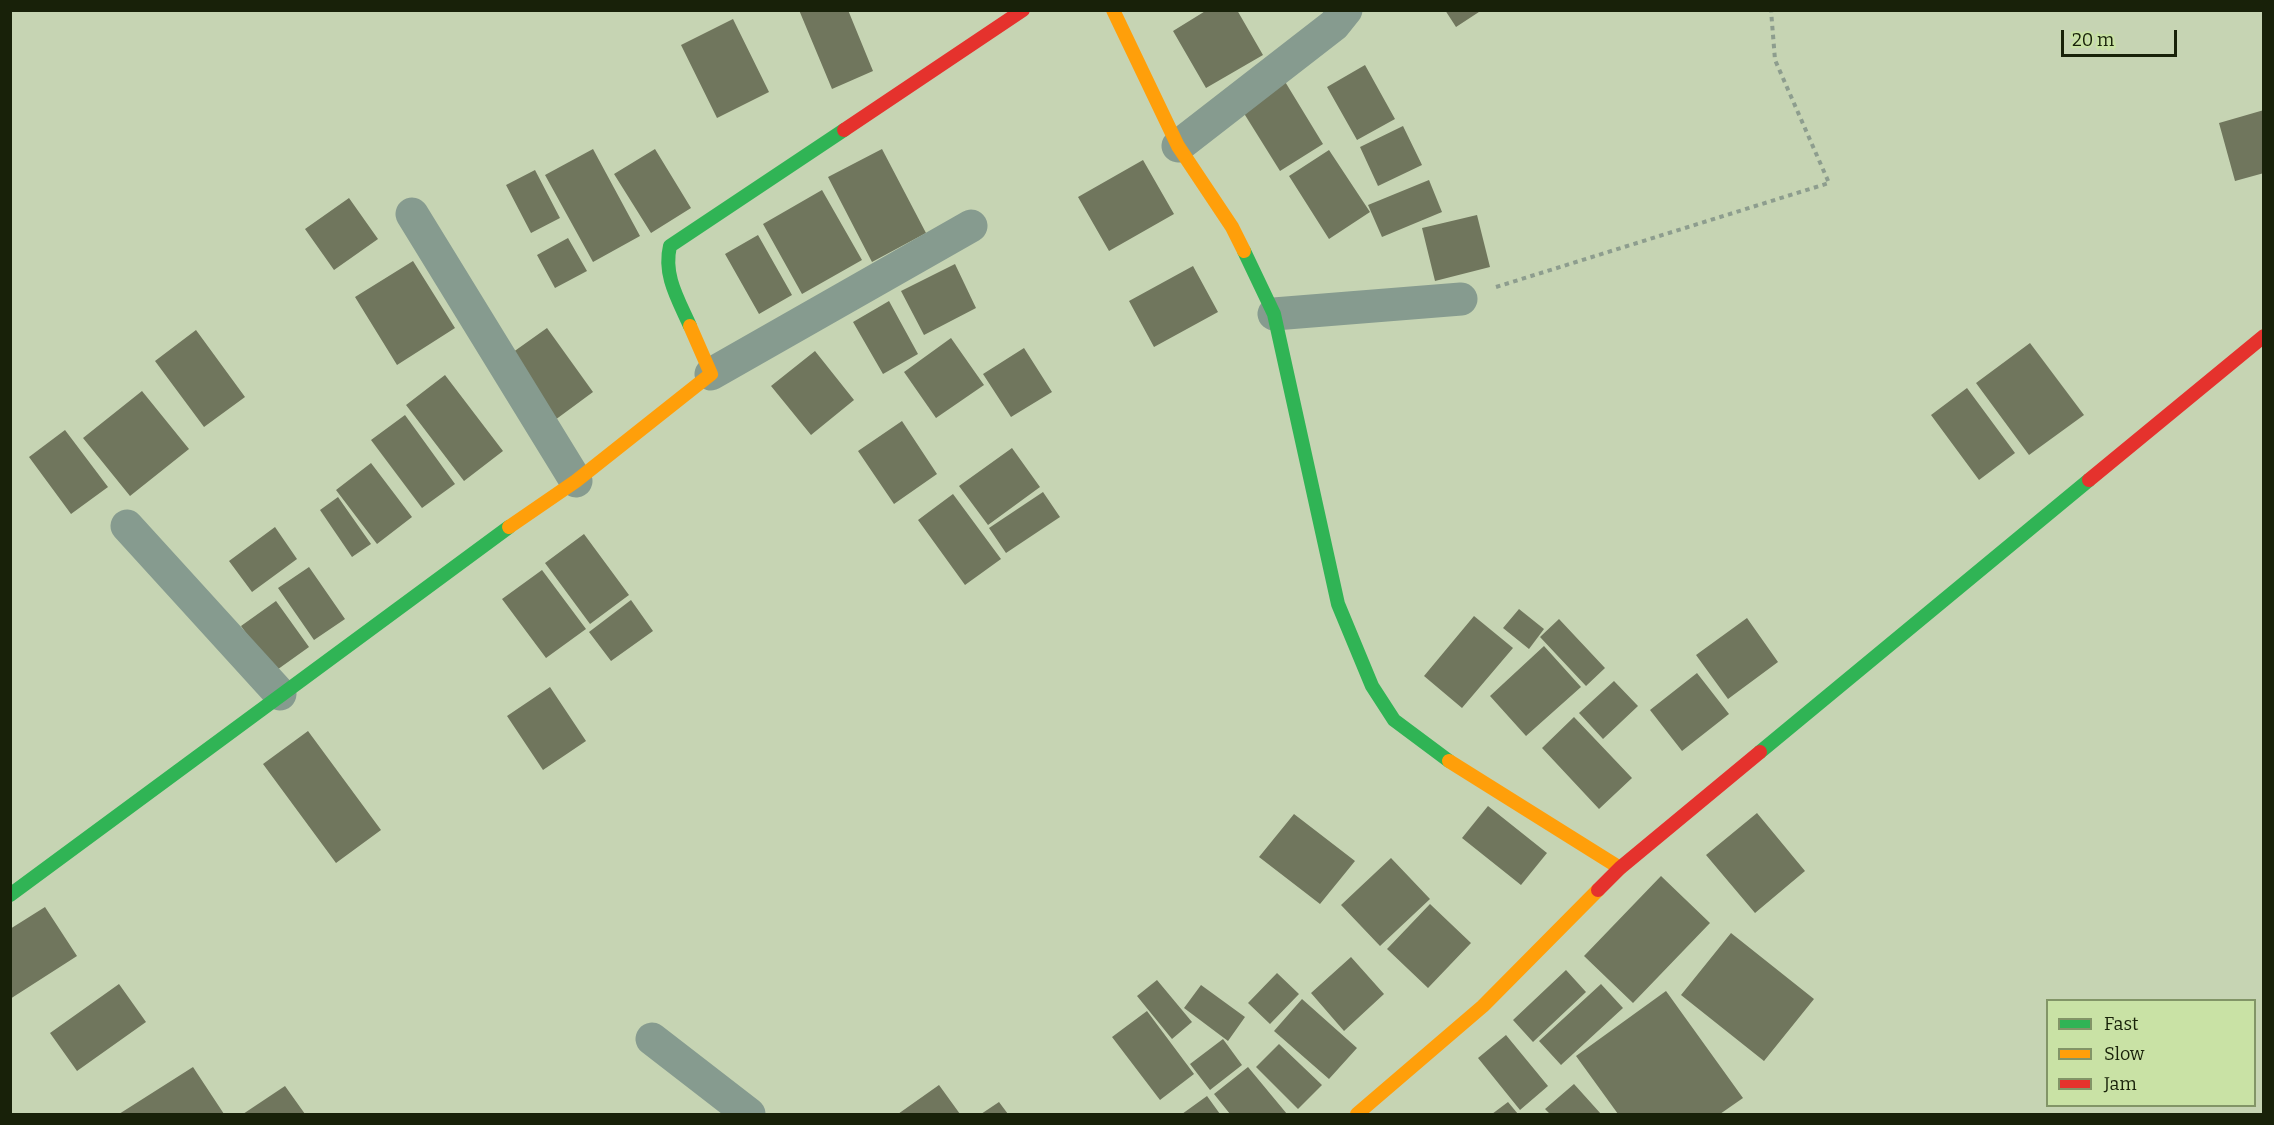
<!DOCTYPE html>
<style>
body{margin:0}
#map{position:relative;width:2274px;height:1125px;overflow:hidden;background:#c6d4b3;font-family:Bitter,serif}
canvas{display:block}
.frame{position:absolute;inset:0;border:12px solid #182109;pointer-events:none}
.legend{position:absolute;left:2046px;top:999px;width:210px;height:108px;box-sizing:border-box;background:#c9e2a5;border:2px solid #829567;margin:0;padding:8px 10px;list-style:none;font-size:18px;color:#182109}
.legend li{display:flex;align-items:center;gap:12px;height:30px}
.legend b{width:30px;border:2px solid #829567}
.scale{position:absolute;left:2061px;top:30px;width:116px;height:27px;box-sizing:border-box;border:3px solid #182109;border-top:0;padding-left:8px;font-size:18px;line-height:21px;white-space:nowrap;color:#182109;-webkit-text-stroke:4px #c9e2a5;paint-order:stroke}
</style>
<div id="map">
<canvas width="2274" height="1125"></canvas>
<div class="frame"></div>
<ul class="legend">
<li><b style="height:8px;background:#30b455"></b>Fast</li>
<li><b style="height:8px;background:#ff9f0a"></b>Slow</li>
<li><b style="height:8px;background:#e5322d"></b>Jam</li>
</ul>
<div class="scale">20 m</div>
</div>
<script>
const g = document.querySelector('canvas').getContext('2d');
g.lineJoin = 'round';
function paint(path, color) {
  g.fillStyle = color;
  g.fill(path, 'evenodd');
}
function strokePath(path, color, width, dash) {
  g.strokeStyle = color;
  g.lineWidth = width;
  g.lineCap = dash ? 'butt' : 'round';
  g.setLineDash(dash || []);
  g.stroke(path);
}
const building = new Path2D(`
 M799,10H848L873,71L832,89Z
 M1207,10H1237L1263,55L1206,88L1173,31Z
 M1445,10H1482L1456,27Z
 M733,19L769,92L717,118L681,45Z
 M1365,65L1395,119L1357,140L1327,87Z
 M1284,80L1323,144L1280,171L1240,107Z
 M2264,110V173L2235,181L2219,123Z
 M1403,126L1422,165L1378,186L1360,147Z
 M593,149L640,236L593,262L545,175Z
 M655,149L691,208L651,233L614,174Z
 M882,149L926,233L872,262L828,177Z
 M1329,150L1370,212L1329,239L1289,176Z
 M1143,160L1174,214L1109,251L1078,197Z
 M535,170L560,218L531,233L506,185Z
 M1429,180L1442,212L1382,237L1368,205Z
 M822,190L862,260L802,294L763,224Z
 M349,198L378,239L334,270L305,229Z
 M1477,215L1490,267L1435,281L1422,228Z
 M758,235L792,295L759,314L725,254Z
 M568,238L587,271L555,288L537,255Z
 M413,261L455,328L397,365L355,297Z
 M955,264L976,308L924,335L901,291Z
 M1193,266L1218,312L1154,347L1129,301Z
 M889,301L918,354L883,374L853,322Z
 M547,328L593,392L555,420L509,355Z
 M196,330L245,397L204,427L155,361Z
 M951,338L984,385L936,418L904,372Z
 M2030,343L2084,415L2029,455L1976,383Z
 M1024,348L1052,392L1011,417L983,374Z
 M815,351L854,400L811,435L771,386Z
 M445,375L503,451L464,481L406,405Z
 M1967,388L2015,453L1979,480L1931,415Z
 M142,391L189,449L130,496L83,438Z
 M405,415L455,484L422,508L371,440Z
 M902,421L937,474L894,504L858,451Z
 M65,430L108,487L71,514L29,457Z
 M1012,448L1040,487L988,525L959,486Z
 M371,463L412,517L377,544L336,490Z
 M1043,492L1060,517L1006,553L989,528Z
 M953,494L1001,559L965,585L918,520Z
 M338,497L371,544L352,557L320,510Z
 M275,527L297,559L252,592L229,561Z
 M584,534L629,595L590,624L545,563Z
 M309,567L345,619L314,640L278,588Z
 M542,570L586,629L546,658L502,599Z
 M631,600L653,631L611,661L589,632Z
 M276,601L309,647L274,672L241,626Z
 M1519,609L1544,629L1529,649L1503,628Z
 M1474,616L1513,648L1462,708L1424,676Z
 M1747,618L1778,662L1728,699L1696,655Z
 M1559,619L1605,668L1586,686L1540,637Z
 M1544,646L1581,687L1526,736L1490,696Z
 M1697,673L1729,714L1682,751L1650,710Z
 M1614,681L1638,706L1603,739L1579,713Z
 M550,687L586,741L543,770L507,716Z
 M1574,717L1632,778L1599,809L1542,748Z
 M308,731L381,830L336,863L263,764Z
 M1488,806L1547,853L1521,885L1462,838Z
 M1757,813L1805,871L1755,913L1706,855Z
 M1294,814L1355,861L1320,904L1259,857Z
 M1391,858L1430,899L1380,946L1341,905Z
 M1661,876L1710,923L1633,1003L1584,956Z
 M1430,904L1471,943L1428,988L1387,949Z
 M45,907L77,956L10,999V929Z
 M1731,933L1814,999L1764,1061L1681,995Z
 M1351,957L1384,994L1344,1031L1311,993Z
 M1566,970L1586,992L1533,1042L1513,1020Z
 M1277,973L1299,994L1270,1024L1248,1003Z
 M1157,980L1192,1022L1172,1039L1137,996Z
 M119,984L146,1022L77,1071L50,1033Z
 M1601,984L1623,1008L1561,1065L1539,1041Z
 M1201,985L1245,1017L1228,1041L1184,1008Z
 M1666,991L1743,1098L1720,1114H1618L1576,1056Z
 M1302,999L1357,1048L1329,1079L1274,1031Z
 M1147,1011L1194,1074L1160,1100L1112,1037Z
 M1506,1035L1548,1086L1520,1110L1478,1058Z
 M1223,1039L1242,1065L1210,1090L1190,1064Z
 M1279,1044L1322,1085L1298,1109L1256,1067Z
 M193,1067L224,1114H119Z
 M1248,1067L1287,1114H1230L1214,1094Z
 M1574,1084L1601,1114H1550L1545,1109Z
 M939,1085L960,1114H898Z
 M285,1086L305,1114H243Z
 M1207,1096L1220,1114H1182Z
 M999,1102L1008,1114H981Z
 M1508,1102L1518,1114H1492Z`);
const path = new Path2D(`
 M1496,287L1829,183L1775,60L1771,10`);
const street = new Path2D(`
 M1178,146L1334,25L1346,10
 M412,214L576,481
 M1274,314L1461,299
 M711,374L971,226
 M127,526L280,694
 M652,1039L749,1114`);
const fast = new Path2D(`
 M1244,251L1274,314L1338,604L1372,686L1394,720L1449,761
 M690,326C678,299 663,275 670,246L844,130
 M1760,752L2089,480
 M10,895L509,527`);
const slow = new Path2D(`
 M1113,10L1178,146L1232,227L1244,251
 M509,527L576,481L711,374L690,326
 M1449,761L1620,868
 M1357,1114L1483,1006L1598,890`);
const jam = new Path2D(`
 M844,130L1023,10
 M2089,480L2264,336
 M1598,890L1620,868L1760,752`);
paint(building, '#70765d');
strokePath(path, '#8d9d8e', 4, [4.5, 4.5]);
strokePath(street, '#869b8f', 33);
strokePath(fast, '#30b455', 14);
strokePath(slow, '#ff9f0a', 14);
strokePath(jam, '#e5322d', 14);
</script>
